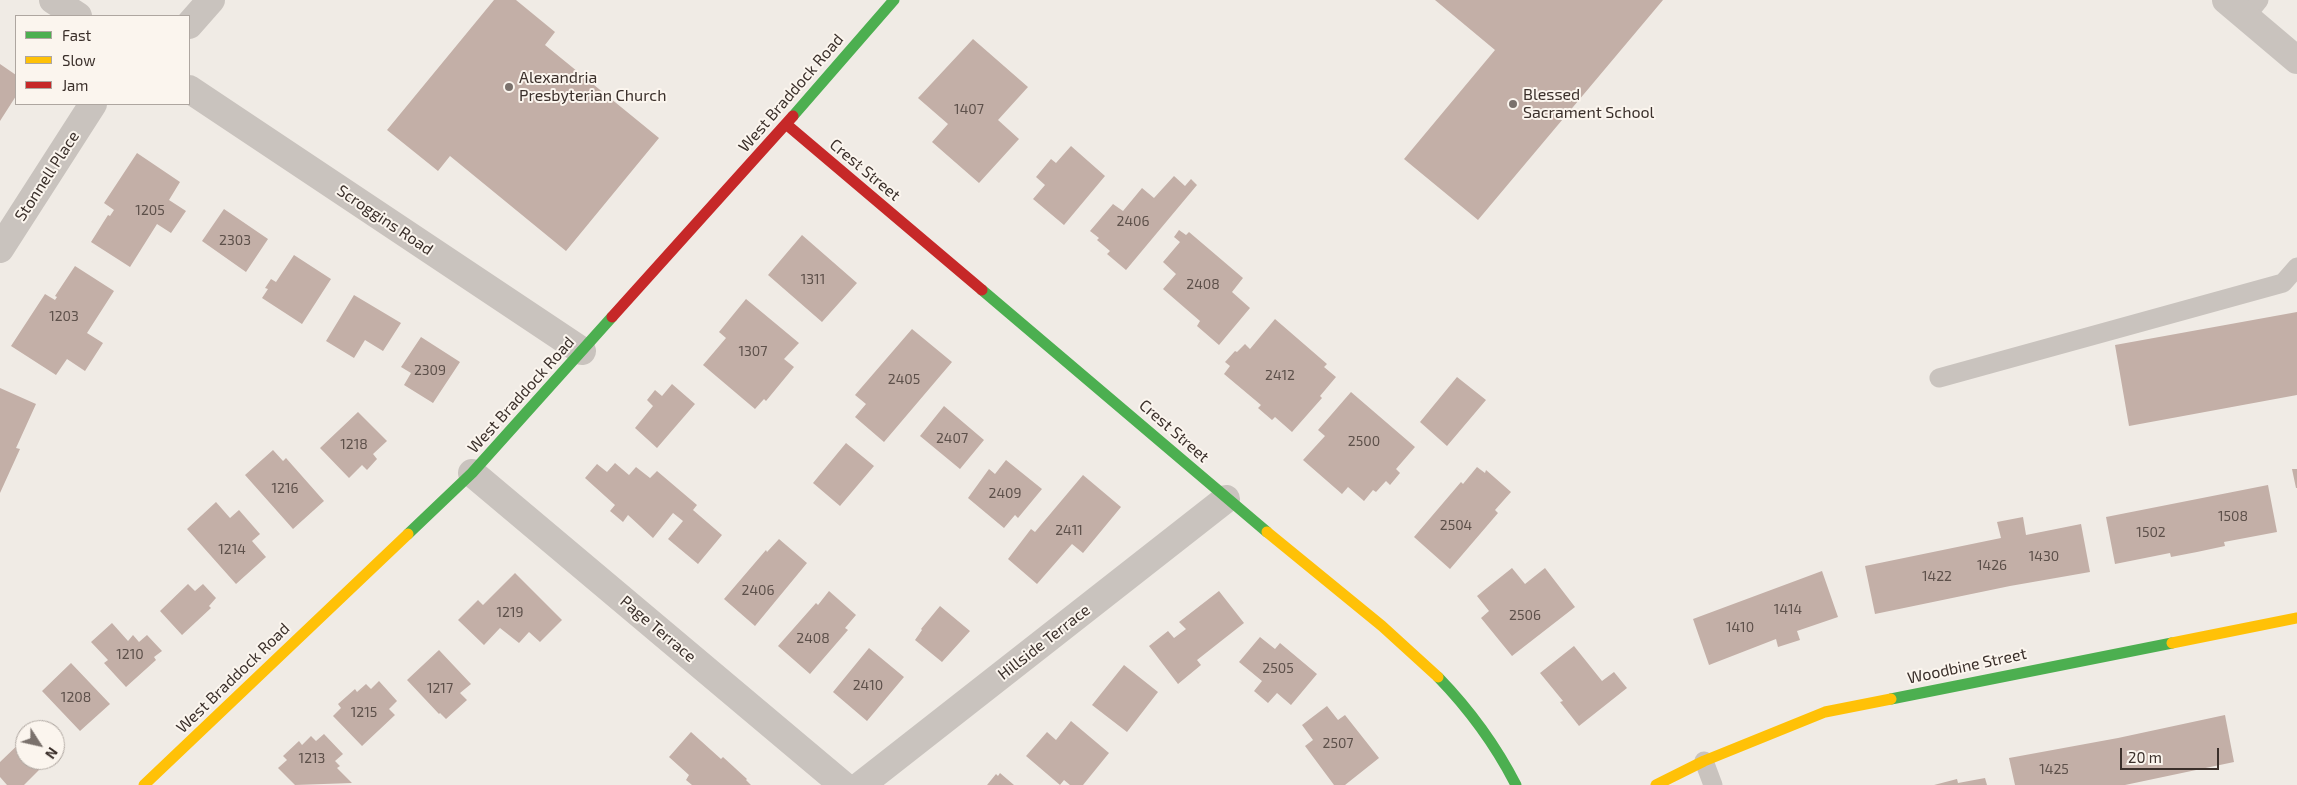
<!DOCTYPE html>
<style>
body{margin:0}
#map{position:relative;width:2297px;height:785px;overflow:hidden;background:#f0ebe5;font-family:"Exo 2",sans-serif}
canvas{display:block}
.legend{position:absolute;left:15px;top:15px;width:175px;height:90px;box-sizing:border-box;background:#fbf5ee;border:1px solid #aea6a0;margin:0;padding:6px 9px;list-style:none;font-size:15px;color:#3b302b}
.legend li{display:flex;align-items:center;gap:10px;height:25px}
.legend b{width:25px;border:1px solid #aea6a0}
.north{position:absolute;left:15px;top:720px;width:50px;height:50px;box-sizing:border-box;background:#fbf5ee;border:1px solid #aea6a0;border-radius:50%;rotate:125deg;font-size:14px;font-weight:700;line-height:20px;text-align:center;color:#3b302b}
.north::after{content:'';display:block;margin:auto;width:18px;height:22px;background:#7a716c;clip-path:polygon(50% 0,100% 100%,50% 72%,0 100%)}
.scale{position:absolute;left:2120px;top:748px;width:99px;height:22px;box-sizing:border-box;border:2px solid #3b302b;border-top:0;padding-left:6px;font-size:15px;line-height:18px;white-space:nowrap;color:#3b302b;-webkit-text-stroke:4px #fbf5ee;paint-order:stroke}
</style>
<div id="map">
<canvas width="2297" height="785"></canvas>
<ul class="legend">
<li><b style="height:6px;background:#4caf50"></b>Fast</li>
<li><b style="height:6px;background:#ffc107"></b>Slow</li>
<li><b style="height:6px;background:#c62828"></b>Jam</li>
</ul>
<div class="north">N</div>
<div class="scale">20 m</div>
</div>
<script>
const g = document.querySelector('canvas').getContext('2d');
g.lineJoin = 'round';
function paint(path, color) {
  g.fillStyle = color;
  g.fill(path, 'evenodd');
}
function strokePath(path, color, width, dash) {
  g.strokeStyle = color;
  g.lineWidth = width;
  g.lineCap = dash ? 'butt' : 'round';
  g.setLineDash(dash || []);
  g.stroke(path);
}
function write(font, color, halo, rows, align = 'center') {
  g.font = font + ' "Exo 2",sans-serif';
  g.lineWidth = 4;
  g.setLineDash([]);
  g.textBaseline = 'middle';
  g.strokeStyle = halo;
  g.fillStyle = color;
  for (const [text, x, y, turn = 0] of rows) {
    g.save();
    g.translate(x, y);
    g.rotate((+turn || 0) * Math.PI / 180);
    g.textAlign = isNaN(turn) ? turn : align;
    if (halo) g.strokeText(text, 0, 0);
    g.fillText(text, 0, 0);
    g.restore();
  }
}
const building = new Path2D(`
 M494,0H516L555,32L545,45L659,138L566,251L450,156L438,171L387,130Z
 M1435,0H1663L1478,220L1404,159L1495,50Z
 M973,39L1028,87L998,120L1019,139L979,183L932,142L948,124L918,98Z
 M0,64L16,75V96L0,121Z
 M1071,146L1105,176L1064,225L1033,199L1045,185L1036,177L1051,159L1056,163Z
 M137,153L180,182L169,200L186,211L171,233L157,224L130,267L91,242L108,215L110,216L114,210L104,203Z
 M1174,176L1185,186L1191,179L1197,185L1126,270L1107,254L1110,251L1097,240L1099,238L1090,231L1113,204L1123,211L1142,188L1154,198Z
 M224,209L268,239L246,272L202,241Z
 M1179,230L1186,235L1189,232L1243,278L1232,292L1250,308L1219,345L1197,326L1200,321L1163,289L1176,274L1163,262L1180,242L1174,237Z
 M802,235L857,283L822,322L768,275Z
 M294,255L331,279L302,324L262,298L268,289L265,288L271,279L276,282Z
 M75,266L114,291L87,333L103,343L85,371L67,359L56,375L11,346L45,294L55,300L57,297L55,296Z
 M354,295L401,323L383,351L365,340L354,358L326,341Z
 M746,299L799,343L784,359L794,367L766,401L764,399L755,409L703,365L726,338L719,332Z
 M2297,312V395L2129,426L2115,345Z
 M1275,319L1327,364L1324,367L1336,377L1320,396L1322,398L1292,432L1275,417L1272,420L1258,408L1261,405L1224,374L1230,366L1225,362L1235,351L1237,352L1245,344L1250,349Z
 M912,329L952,362L884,442L855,417L866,404L855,395Z
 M421,337L460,362L433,403L404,385L411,373L401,367Z
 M1457,377L1486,400L1447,446L1420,422Z
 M672,384L695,404L657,448L635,428L653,406L647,400L655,390L662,396Z
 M0,388L36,404L16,448L20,449L0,493Z
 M1351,392L1415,447L1396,469L1400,473L1390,485L1386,481L1376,492L1373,490L1364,501L1348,487L1342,494L1303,460L1325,436L1318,430Z
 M944,406L984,440L960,469L920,436Z
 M358,412L387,441L373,454L377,459L367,470L362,465L349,478L320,448Z
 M846,443L874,466L840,506L813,483Z
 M273,450L283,461L286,458L324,501L293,529L245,475Z
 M1006,460L1042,489L1018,518L1015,515L1004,528L968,498L989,469L995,474Z
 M615,463L629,475L636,467L650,478L657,471L697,505L693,510L722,535L698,564L668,539L683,521L673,513L653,538L628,515L623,522L610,511L615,505L585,478L597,464L607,472Z
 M1477,467L1485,473L1486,470L1511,492L1495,510L1498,513L1450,569L1414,537L1461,482L1463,484Z
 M2292,469H2297V488H2296Z
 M1083,475L1121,507L1083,553L1072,544L1037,584L1008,559L1031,529L1035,532Z
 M2268,485L2277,532L2224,542L2225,546L2197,552L2171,557L2170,553L2115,564L2106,517Z
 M216,502L230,518L239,510L260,534L252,541L266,557L236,584L187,529Z
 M2023,517L2026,535L2081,524L2090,572L2010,586L1875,614L1865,566L2001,538L1997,522Z
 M779,539L807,563L755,626L724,599L766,550L767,552Z
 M1512,568L1525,584L1545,568L1575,607L1512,656L1481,618L1489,611L1477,596Z
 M1822,571L1838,617L1797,631L1800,640L1778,647L1776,639L1709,665L1693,619Z
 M515,573L562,620L540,642L529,632L519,643L500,628L484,645L458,620L478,600L483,605Z
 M188,584L195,591L203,584L216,598L209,606L211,608L182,635L160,611Z
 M829,591L856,615L845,628L848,630L810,674L778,646L816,603L818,605Z
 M1219,591L1244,623L1197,660L1201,665L1178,684L1149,646L1168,631L1174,638L1186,629L1179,622Z
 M940,606L970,631L942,662L915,640L922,630L921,629Z
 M112,623L128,641L133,635L139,642L147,635L162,651L154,657L156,660L126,687L104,663L108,660L91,642Z
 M1260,637L1275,649L1280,643L1317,674L1291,705L1277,693L1268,703L1254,691L1262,681L1239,662Z
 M1574,646L1602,681L1614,672L1627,688L1579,726L1560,702L1563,701L1540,673Z
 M869,648L904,677L867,721L833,692Z
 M439,650L471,684L460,693L467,700L446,719L440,713L439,714L407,680Z
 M71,663L110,704L80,731L42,691Z
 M1124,665L1158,692L1127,732L1092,705Z
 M379,681L397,701L389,709L395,715L362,746L333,716L341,708L338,704L355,689L357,692L366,684L371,689Z
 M1327,706L1338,720L1345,715L1379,758L1345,785H1334L1305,746L1313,740L1302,725Z
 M2225,715L2234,762L2125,785H2015L2009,758L2118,738Z
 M1071,721L1109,753L1083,785H1070L1064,780L1060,785L1026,756L1047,732L1056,740Z
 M691,732L721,759L723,757L747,779L746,780L751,785H692L686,780L689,775L669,757Z
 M324,734L343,754L335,761L340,766L337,768L352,783L295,785L278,768L287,760L283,756L299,741L302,745L311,736L316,741Z
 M25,738V760H49L24,785H7L0,777V762Z
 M1000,773L1014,785H987L996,774L998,776Z
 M1985,778L1987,785H1934L1957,779L1958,783Z`);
const lane = new Path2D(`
 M2246,16L2259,0
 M1939,378L2283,283L2297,267
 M1704,761L1713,785`);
const street = new Path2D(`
 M53,0L78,16
 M2226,0L2297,60
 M189,25L211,0
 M189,89L582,351
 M0,249L93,104
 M472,473L843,785
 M861,785L1226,499`);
const fast = new Path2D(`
 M793,116L894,0
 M982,290L1267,532
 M408,534L472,473L612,317
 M1438,677C1470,710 1495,744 1516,785
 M1891,699L2172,643`);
const slow = new Path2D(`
 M1267,532L1382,626L1438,677
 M2172,643L2297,618
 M144,785L408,534
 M1656,785L1704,761L1825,712L1891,699`);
const jam = new Path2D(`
 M786,124L982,290
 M612,317L793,116`);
const markers = [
 [509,87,5,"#7a716c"],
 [1513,104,5,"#7a716c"]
];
const numberNames = [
 ["1407",969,109],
 ["1205",150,210],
 ["2406",1133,221],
 ["2303",235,240],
 ["1311",813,279],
 ["2408",1203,284],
 ["1203",64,316],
 ["1307",753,351],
 ["2309",430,370],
 ["2412",1280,375],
 ["2405",904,379],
 ["2407",952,438],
 ["2500",1364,441],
 ["1218",354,444],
 ["1216",285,488],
 ["2409",1005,493],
 ["1508",2233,516],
 ["2504",1456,525],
 ["2411",1069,530],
 ["1502",2151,532],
 ["1214",232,549],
 ["1430",2044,556],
 ["1426",1992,565],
 ["1422",1937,576],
 ["2406",758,590],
 ["1414",1788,609],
 ["1219",510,612],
 ["2506",1525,615],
 ["1410",1740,627],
 ["2408",813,638],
 ["1210",130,654],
 ["2505",1278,668],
 ["2410",868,685],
 ["1217",440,688],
 ["1208",76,697],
 ["1215",364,712],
 ["2507",1338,743],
 ["1213",312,758],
 ["1425",2054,769]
];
const poiNames = [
 ["Alexandria",519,78],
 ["Presbyterian Church",519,96],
 ["Blessed",1523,95],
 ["Sacrament School",1523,113]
];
const streetNames = [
 ["West Braddock Road",791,93,-49],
 ["Crest Street",865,170,40],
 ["Stonnell Place",47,176,-57],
 ["Scroggins Road",385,220,34],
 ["West Braddock Road",521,395,-48],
 ["Crest Street",1174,431,41],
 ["Page Terrace",658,629,40],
 ["Hillside Terrace",1044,642,-38],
 ["Woodbine Street",1967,666,-12],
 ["West Braddock Road",233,678,-44]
];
paint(building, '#c3afa7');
strokePath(lane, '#c9c3be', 19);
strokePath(street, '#c9c3be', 28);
strokePath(fast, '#4caf50', 11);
strokePath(slow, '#ffc107', 11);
strokePath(jam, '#c62828', 11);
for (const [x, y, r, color] of markers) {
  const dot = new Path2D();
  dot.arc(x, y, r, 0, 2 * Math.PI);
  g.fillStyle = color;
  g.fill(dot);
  strokePath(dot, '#fbf5ee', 2);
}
write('14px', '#5d504a', null, numberNames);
write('16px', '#3b302b', '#fbf5ee', poiNames, 'left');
write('16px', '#3b302b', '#fbf5ee', streetNames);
</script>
